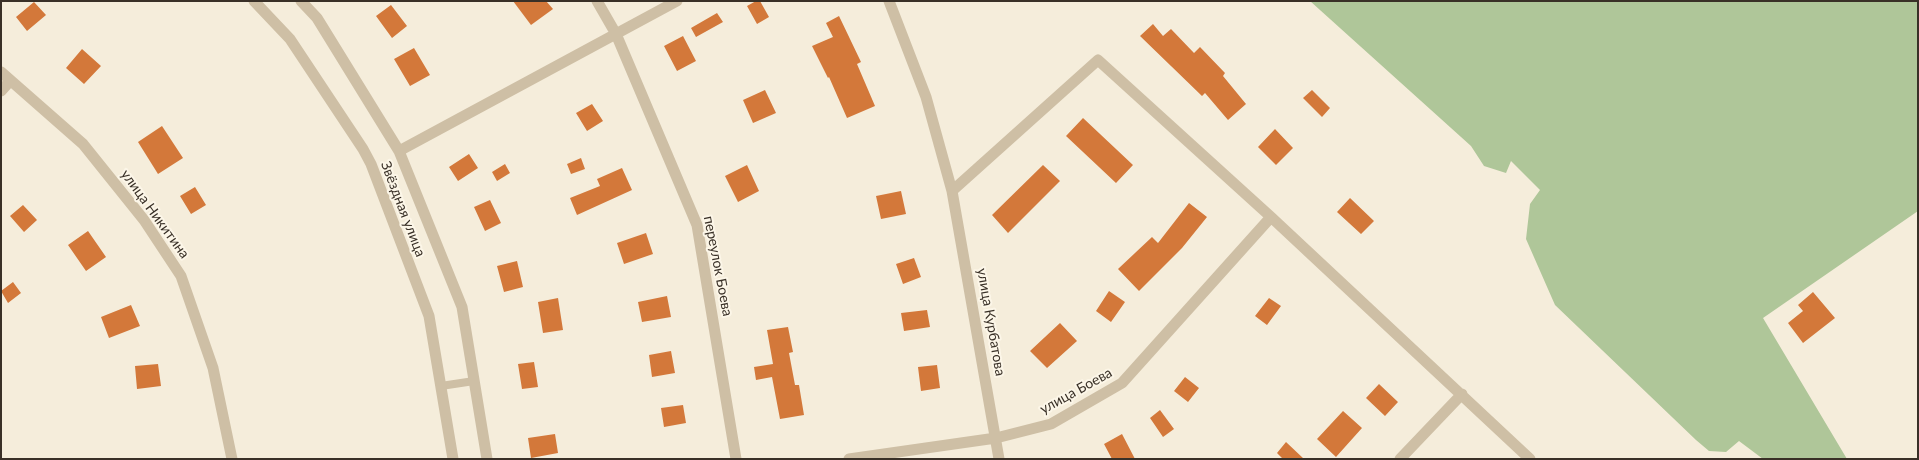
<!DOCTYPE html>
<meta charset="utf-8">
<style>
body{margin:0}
#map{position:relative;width:1919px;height:460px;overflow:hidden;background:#f5eddb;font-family:Lato,sans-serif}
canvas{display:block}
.frame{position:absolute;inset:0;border:2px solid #393027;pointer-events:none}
</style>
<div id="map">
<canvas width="1919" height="460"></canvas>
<div class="frame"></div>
</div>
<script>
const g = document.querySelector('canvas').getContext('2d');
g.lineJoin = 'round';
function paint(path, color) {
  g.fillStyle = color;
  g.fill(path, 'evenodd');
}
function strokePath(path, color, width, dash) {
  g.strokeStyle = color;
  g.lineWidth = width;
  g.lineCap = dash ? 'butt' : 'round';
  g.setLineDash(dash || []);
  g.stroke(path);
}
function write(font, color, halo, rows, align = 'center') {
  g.font = font + ' Lato,sans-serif';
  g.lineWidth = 4;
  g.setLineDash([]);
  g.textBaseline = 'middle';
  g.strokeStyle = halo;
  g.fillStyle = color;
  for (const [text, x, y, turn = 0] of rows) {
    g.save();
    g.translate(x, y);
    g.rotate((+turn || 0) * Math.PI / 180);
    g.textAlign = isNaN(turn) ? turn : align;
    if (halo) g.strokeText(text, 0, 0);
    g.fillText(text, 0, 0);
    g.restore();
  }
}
const green = new Path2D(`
 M1310,1H1918V211L1763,318L1847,459H1763L1739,441L1726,452L1709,451L1696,440L1555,305L1526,239L1530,204L1540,190L1511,161L1506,173L1484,166L1471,146Z`);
const building = new Path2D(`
 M513,1H546L553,9L531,25Z
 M756,1H760L769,17L757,24L747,6Z
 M34,2L46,15L27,31L16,17Z
 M391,5L407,26L392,38L376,16Z
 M717,13L723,22L696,37L691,28Z
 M839,16L861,62L857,64L875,106L847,118L829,77L828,78L812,46L833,37L826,23Z
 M1153,24L1163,36L1171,29L1194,53L1200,47L1225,73L1223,76L1246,104L1228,120L1205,93L1202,96L1140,36Z
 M683,36L696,61L677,71L664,46Z
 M414,48L430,75L410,86L394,59Z
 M82,49L101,66L84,84L66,68Z
 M765,90L776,113L753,123L743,100Z
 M1312,90L1330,108L1322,117L1303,98Z
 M592,104L603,121L587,131L576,113Z
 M1083,118L1133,165L1116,183L1066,136Z
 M162,126L183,158L158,174L138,142Z
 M1275,129L1293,148L1276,165L1258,147Z
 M469,154L478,168L458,181L449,167Z
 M581,158L585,169L571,174L567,164Z
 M505,164L510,173L497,181L492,172Z
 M747,165L759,191L738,202L725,176Z
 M1043,165L1060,181L1008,233L992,215Z
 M622,168L632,190L577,215L570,198L600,186L597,179Z
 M195,187L206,205L191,214L180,196Z
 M901,191L906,214L881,219L876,196Z
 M1350,198L1374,221L1361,234L1337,212Z
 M490,200L501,223L485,231L474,207Z
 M1189,203L1207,217L1182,248L1139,291L1118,269L1152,237L1158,243Z
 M23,205L37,220L24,232L10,216Z
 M88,231L106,257L86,271L68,245Z
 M646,233L653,254L624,264L617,243Z
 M914,258L921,277L903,284L896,264Z
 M517,261L523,287L504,292L497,266Z
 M13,282L21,293L8,303L1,291Z
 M1109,291L1125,302L1111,322L1096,311Z
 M1813,292L1835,318L1803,343L1788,323L1803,311L1798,305Z
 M667,296L671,317L642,322L638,302Z
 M558,298L563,330L543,333L538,302Z
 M1269,298L1281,306L1267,325L1255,316Z
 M131,305L140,326L109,338L101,317Z
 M927,310L930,327L904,331L901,313Z
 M1060,323L1077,341L1047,368L1030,351Z
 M788,327L793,352L789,353L795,385H799L804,415L780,419L772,377L756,380L754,367L773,364L767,330Z
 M671,351L675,373L652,377L649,355Z
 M534,362L538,387L522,389L518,364Z
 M158,364L161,386L137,389L135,366Z
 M937,365L940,388L921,391L918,367Z
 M1185,377L1199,388L1188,402L1174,391Z
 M1379,384L1398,402L1385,416L1366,398Z
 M683,405L686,423L664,427L661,408Z
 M1160,410L1174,429L1163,437L1150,418Z
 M1343,411L1362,428L1336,457L1317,439Z
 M555,434L558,453L531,458L528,438Z
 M1122,434L1135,459H1112L1104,444Z
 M1286,442L1304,459H1283L1277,453Z`);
const service = new Path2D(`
 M441,386L474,381`);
const minor = new Path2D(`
 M254,1L290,39L363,149L371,164L429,316L453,459
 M301,1L317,18L399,151L462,307L487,459
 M597,1L616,34L697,225L736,459
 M889,1L926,97L952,191L999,459
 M1,72L83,144L144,220L181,276L213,368L232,459
 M1,91L10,81
 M399,151L677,1
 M952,191L1098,60L1271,217L1530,459
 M849,459L996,438L1051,424L1122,383L1271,217
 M1400,459L1462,394`);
const streetNames = [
 ["Звёздная улица",403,209,69],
 ["улица Никитина",155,214,54],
 ["переулок Боева",718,266,79],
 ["улица Курбатова",991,322,80],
 ["улица Боева",1076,391,-29]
];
paint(green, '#afc699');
paint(building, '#d3783a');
strokePath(service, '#cebfa5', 8);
strokePath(minor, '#cebfa5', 11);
write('14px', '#393027', '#fcf6e8', streetNames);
</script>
